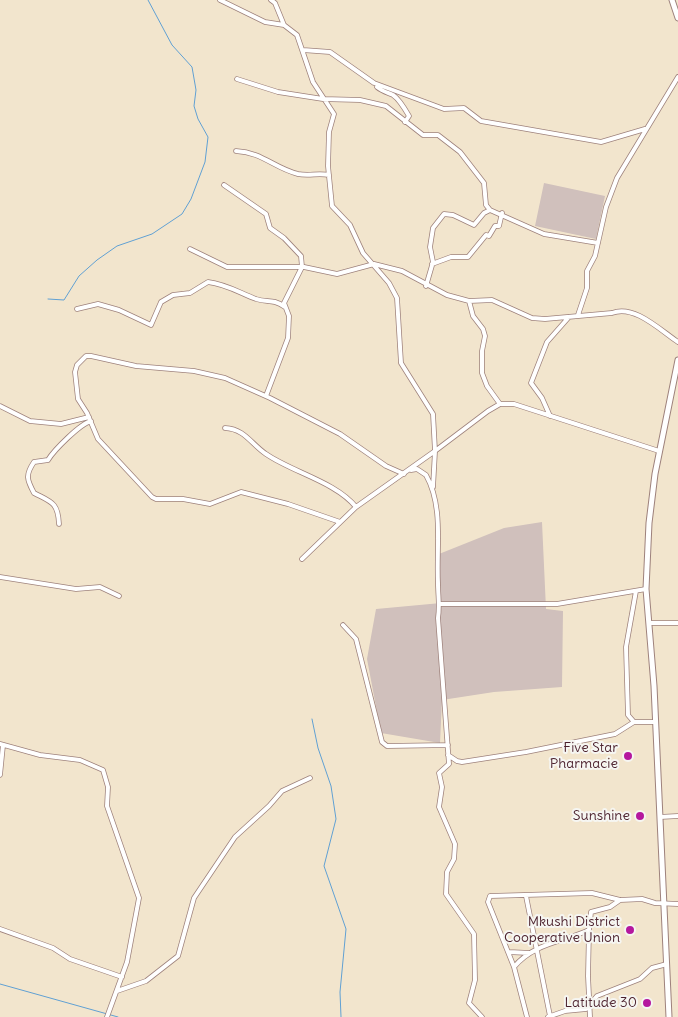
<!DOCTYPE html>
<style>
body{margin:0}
canvas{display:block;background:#f2e5cd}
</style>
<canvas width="678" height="1017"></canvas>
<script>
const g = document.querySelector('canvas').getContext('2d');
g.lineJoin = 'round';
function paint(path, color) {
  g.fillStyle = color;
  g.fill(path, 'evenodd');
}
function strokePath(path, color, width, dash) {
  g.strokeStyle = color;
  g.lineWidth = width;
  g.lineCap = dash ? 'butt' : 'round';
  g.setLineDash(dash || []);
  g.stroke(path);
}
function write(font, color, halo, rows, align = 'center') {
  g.font = font + ' Delius,sans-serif';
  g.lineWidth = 4;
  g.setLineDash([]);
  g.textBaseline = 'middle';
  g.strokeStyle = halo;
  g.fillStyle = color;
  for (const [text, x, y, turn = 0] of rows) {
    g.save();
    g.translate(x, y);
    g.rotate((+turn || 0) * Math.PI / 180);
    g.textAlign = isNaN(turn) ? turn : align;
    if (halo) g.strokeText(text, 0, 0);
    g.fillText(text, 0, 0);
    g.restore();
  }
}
const industrial = new Path2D(`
 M544,183L605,196L596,239L535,226Z
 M542,522L546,609L563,611L562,687L494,692L442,700L440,743L381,733L367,659L376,609L441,603L439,554L504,528Z`);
const stream = new Path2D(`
 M48,299L64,300L79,276L97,260L117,246L152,234L182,214L191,199L205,162L208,137L198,119L194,106L196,90L192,67L172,45L148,0
 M312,719L318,748L331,786L336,819L324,866L346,929L340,992L341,1017
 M0,984L118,1017`);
const street = new Path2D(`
 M220,0L265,22L284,25
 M271,0L275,3L284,25L297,35L313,82L334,114L329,132L328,166L332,206L350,225L363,253L389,283L397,298L401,363L433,414L435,451L356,507L302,559
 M303,50L330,52L374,83L444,109L464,108L481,121L601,142L645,129
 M237,79L278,92L323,99L360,100L386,106L423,135H438L460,152L484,183L486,205L490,210L544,234L598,243
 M377,87C382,91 386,92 393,95C399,99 405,109 409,116L405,122
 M236,151C262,152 274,168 298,174C308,176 319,173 329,175
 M224,185L266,214L270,228L284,238L301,256L302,267
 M190,249L227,267H304L337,274L374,264L402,271L447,295L469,301L492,300L532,318L545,319L612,313C634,304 660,330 678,342
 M432,264L451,257H468L486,235L489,236L495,226H499L502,213
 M426,286L433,262L430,247L433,228L444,214L453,215L474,225L484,213L490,210
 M469,301L473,316L483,329L485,336L482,351V373L487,386L500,404
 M77,309L98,304L119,310L151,325L161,302L173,295L190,293L208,282C226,284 240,293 256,299C268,303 272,298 285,307
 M578,315L587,288V271L595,256L606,207L617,178L678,77
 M266,396L288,338L289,316L284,303L302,267
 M0,406L30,421L61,424L89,417
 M550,416L542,398L531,383L547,342L569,317
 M225,428C245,429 251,444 266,454C292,472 336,482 356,507
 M411,470L417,469L426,475C444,507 436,548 438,583C438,596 440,606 438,618L449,764L439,773L442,787L439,807L455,844L454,859L447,872L446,894L474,934L475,980L469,1003L482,1017
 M433,487L435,451L488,411L500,404H514L659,451
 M340,522L288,504L241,492L210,504L183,499H156L152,497L98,439L87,413L78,399L75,372L77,365L86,356H91L136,366L194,371L225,378L270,398L340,434L386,466L404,474
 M59,524C58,502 51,502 34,493C27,480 25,475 34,462L48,460C54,450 80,424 91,421
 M0,577L76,589L100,587L119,596
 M441,604H557L646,589
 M650,623H678
 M343,625L356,639L382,742L387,746L448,745
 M634,722L628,715L626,647L636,591
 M0,744L40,755L80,760L103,770L108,787L107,806L139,898L127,962L107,1017
 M448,755L457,761L462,762L526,752L615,734L634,722H654
 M0,775L3,745
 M660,817L678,816
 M526,896L550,1016
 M0,929L53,948L70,959L122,977
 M589,930L588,976L590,1017
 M509,952L529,953
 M514,967C534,943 563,942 589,930L591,912L610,907L620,900
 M117,991L146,981L178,956L194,898L235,837L269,806L282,791L310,778
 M527,1017L514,967L488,902L490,896L592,893L620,900L642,899L655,903L678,904
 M548,1017L565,1011L586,1009L597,996L640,979L652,968L667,964`);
const secondary = new Path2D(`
 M672,0L678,18
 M669,1017L654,686L646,589L649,523L655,474L678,360`);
const markers = [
 [628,756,5,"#b5179e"],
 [640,816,5,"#b5179e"],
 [630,930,5,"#b5179e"],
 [647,1003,5,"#b5179e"]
];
const poiNames = [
 ["Five Star",618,748],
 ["Pharmacie",618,764],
 ["Sunshine",630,816],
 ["Mkushi District",620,922],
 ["Cooperative Union",620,938],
 ["Latitude 30",637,1003]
];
paint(industrial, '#d0c0bc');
strokePath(stream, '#60a0d3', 1);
strokePath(street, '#9e827c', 5.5);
strokePath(secondary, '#9e827c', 7);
strokePath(street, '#fff', 4);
strokePath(secondary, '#fff', 5);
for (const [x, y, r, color] of markers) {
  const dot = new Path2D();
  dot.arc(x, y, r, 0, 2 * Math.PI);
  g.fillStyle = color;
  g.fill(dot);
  strokePath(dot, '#f6f6f2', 2);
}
write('14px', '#4a1f2b', '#f6f6f2', poiNames, 'right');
</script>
